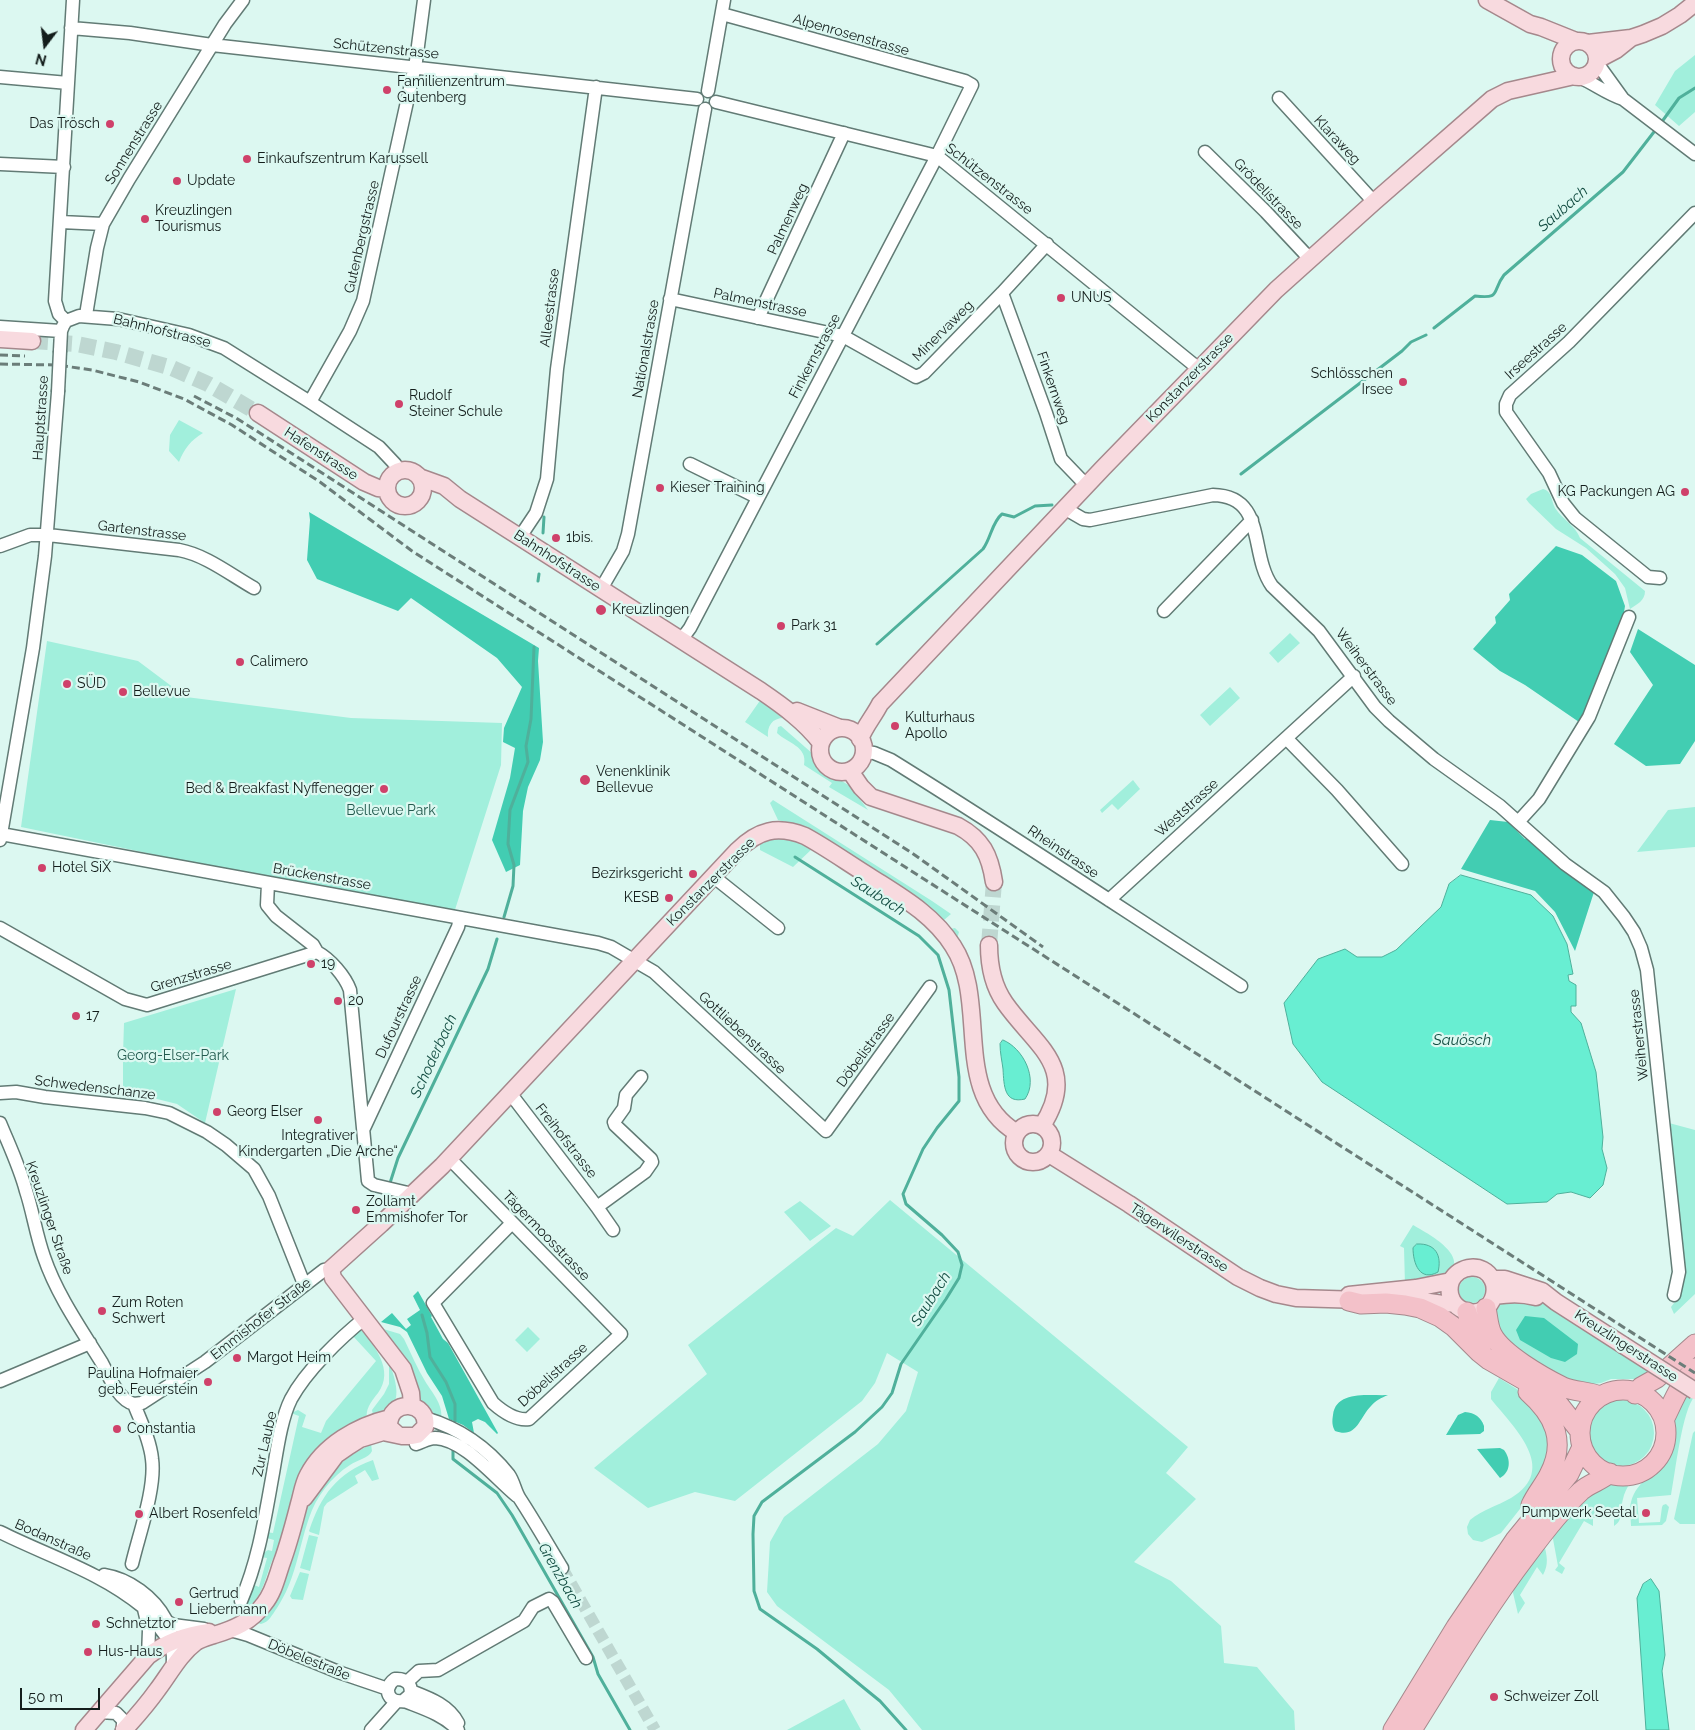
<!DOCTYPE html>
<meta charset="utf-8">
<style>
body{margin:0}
#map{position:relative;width:1695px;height:1730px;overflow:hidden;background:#dcf8f1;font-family:Raleway,sans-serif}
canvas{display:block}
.north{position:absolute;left:20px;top:20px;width:50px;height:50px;-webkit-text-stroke:4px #dcf8f1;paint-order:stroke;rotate:195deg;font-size:14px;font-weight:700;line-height:20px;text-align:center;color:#141e1c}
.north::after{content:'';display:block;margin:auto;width:18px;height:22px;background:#141e1c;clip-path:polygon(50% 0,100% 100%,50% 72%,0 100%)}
.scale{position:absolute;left:20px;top:1688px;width:80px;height:22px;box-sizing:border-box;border:2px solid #141e1c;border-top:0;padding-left:6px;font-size:15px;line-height:18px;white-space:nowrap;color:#141e1c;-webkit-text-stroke:4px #dcf8f1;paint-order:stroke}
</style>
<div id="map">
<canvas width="1695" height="1730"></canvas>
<div class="north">N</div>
<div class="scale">50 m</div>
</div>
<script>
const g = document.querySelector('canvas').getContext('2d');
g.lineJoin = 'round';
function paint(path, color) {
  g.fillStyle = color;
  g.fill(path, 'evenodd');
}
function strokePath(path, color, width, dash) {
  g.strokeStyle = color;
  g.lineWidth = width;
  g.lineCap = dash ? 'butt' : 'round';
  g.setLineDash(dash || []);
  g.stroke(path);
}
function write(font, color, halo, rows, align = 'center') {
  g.font = font + ' Raleway,sans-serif';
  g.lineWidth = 4.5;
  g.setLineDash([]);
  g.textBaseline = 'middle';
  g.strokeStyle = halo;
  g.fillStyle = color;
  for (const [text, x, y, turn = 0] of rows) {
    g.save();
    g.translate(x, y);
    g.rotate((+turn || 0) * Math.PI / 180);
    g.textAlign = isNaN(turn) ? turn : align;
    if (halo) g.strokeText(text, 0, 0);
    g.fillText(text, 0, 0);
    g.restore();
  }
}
const green = new Path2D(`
 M1695,55V112L1679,126L1655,105L1675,71Z
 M179,420L203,433C191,440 184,449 179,462L169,451L170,435Z
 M1543,489C1552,491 1551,500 1555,508C1563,520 1575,525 1580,538L1645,591C1645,601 1637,604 1630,609L1625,588L1615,574L1586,548L1556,529L1529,503L1526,499L1531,494Z
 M1290,633L1300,643L1278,663L1269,653Z
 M47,641L138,661L186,697L351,718L502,723L501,765L453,916L21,827Z
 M1230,687L1240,698L1210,726L1200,715Z
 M761,701H765L784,718C772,718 767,726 768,737L745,722L759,702Z
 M781,726L813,754L822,769L850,786L868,810L829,787L832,783L804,765C808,746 787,743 777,733L778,727Z
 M1133,780L1140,789L1118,810L1112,804L1102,813L1100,810Z
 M773,800L932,901L951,914L944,920L950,929L955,928L959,932L957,939L796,825L778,820L770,803Z
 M1695,807V847L1637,852L1668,810Z
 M783,838L796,841L813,848L793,867L760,850V843L772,839Z
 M236,989L205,1123L177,1104L149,1097L123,1096V1055L124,1023Z
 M1669,1123L1695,1130V1294L1674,1314L1671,1307L1680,1295Z
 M890,1200L1188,1447L1166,1473L1196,1499L1134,1562L1171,1581L1221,1626L1224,1663L1257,1667L1294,1711L1295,1730H922L889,1690L777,1606L767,1592L770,1542L784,1517L878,1444L906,1411L918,1372L887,1353L875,1383L862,1401L735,1501L695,1492L648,1508L594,1468L707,1374L688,1345L836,1228L853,1236Z
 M800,1201L831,1226L810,1241L784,1212Z
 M1413,1225C1427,1233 1475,1258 1444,1277C1434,1283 1417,1283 1405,1285L1404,1248L1400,1246Z
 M1459 1290a13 13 0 1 1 26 0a13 13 0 1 1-26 0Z
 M1501,1300H1535L1553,1308L1654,1372L1647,1376L1635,1379H1611L1601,1383L1587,1385L1560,1379L1502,1339L1495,1318L1497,1307Z
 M359,1327C374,1345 395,1370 378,1393C370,1403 365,1409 367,1422L283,1540C279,1546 275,1553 272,1561C265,1578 263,1596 247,1609L243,1605L252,1584L259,1587L267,1558L261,1557L262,1554L268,1550L272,1551L274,1540L267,1538L265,1532L273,1533L299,1416L291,1413L298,1410L306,1415L302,1427L321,1433L326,1421L376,1361L352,1335Z
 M528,1327L540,1339L527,1352L515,1340Z
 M380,1328L400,1334L404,1339C411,1353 417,1368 425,1381C433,1394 444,1405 441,1421C418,1413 392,1350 380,1328Z
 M389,1363C394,1374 400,1393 394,1404C390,1410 380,1415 374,1420L372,1410L384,1394L389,1384Z
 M1499,1378L1520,1391L1540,1409L1554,1440L1542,1481L1501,1533L1482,1542L1473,1540L1468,1534L1467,1527L1470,1520C1482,1510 1497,1506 1511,1498C1560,1469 1513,1427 1491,1399V1392Z
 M1685,1393L1695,1396C1682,1409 1675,1475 1671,1495L1637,1498L1639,1523L1660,1522L1662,1507L1663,1505L1666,1504L1669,1507L1666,1521L1662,1525L1631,1526C1631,1519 1629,1509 1631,1502C1636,1480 1659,1473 1668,1453C1673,1442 1671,1430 1675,1419C1677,1410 1682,1402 1685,1393Z
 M1588 1433a33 33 0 1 1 66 0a33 33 0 1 1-66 0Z
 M1695,1431V1524H1680L1674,1519L1693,1433Z
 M371,1444L372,1451C369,1458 357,1460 350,1465C331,1477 316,1497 309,1518C298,1550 296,1579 277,1608C272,1615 269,1622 261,1624L258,1623L273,1605L304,1509L334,1469L350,1456Z
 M373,1460L379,1479L372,1481L365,1470L355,1476L358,1483L327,1503L324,1507L319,1535L310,1532L309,1531C321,1495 337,1473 373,1460Z
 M1630,1483C1627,1488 1624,1493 1623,1499C1620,1509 1624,1520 1614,1526V1518H1593V1526L1584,1521L1559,1563L1565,1568L1562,1574L1555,1570L1558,1566L1553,1539L1554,1532L1559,1523L1602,1484Z
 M309,1535L318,1537L310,1571L300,1568Z
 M1544,1544C1547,1556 1549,1564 1543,1575L1537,1567L1520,1595L1525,1603L1518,1614L1513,1593L1514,1586Z
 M300,1572L309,1574L303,1600L292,1599L290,1596Z
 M844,1699L861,1730H787Z`);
const forest = new Path2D(`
 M309,512L539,648L538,661L543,742L540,760L528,787L523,811L520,865L506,872L492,840L510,778L515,748L503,742L504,728L522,687L497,658L411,598L398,611L317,579L307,560L310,520Z
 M1556,546L1582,555L1616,581L1625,606L1623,619L1590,700L1579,722L1525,685L1500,671L1473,649L1496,623L1495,617L1510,600L1509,594Z
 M1638,629L1695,665V741L1680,764L1646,766L1614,744L1653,685L1630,652Z
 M1490,820L1508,822L1525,839L1529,837L1594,892L1575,951L1555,912L1535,891L1461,869Z
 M418,1291L432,1316L431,1317L443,1339L448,1343L498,1433L497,1434L485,1422L478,1419L472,1422L474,1433L463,1425L449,1419L442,1396L427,1373L407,1332L400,1327L381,1322L392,1313L406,1329L411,1325L407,1319L420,1310L413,1296Z
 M1525,1316L1544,1318L1578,1344L1577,1354L1565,1362L1551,1358L1520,1340L1516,1330Z
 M1388,1395C1381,1398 1376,1400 1371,1406C1359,1418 1357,1439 1335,1431C1332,1426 1332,1421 1333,1415C1336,1390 1369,1396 1388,1395Z
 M1465,1412C1475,1413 1481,1417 1484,1426V1431L1480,1434L1446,1435L1458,1415Z
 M1500,1448L1504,1450C1511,1459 1511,1472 1500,1478L1477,1449Z`);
const water = new Path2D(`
 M1461,875L1531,895L1553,916L1567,944L1573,974L1568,975L1569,981L1576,985V1006H1571V1012L1581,1023L1596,1072L1603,1137L1602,1149L1607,1168L1603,1185L1590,1198L1571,1192L1557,1194L1547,1202L1507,1204L1322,1082L1293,1044L1284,1003L1318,959L1345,949L1357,957H1382L1396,950L1441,907L1449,884Z
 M1003,1040C1023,1048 1039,1079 1025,1099C1004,1104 1004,1086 1003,1069C1002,1061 1000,1053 1000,1044Z
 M1417,1244C1436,1243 1442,1256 1438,1272C1420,1282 1413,1264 1413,1248Z
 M1651,1579L1659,1591L1665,1655L1662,1671L1669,1730H1646L1637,1598L1643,1584Z`);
const stream = new Path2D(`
 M1661,123L1679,98L1695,88
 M1434,328L1475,296C1502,299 1491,292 1504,275L1623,172L1657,128
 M1241,474L1402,351L1411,342L1426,335
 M543,533L544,517
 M538,581L539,574
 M877,644L983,549C991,538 992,522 1002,514L1014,517L1035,506L1052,505
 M795,857L919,936L938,955L949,990L959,1077V1101L937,1128L923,1149L903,1194L906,1204L942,1235L958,1252L962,1265L959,1278L946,1299L901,1364L892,1393L882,1407L855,1432L762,1502L754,1516L753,1534L754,1591L760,1609L817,1649L864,1688L880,1701L906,1730
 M504,917L513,886L514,865L508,844L510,810L528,762L526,746L531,719L534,647
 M390,1183L398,1158L488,969L497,939
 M422,1315L427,1333L430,1357L446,1382L455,1404V1421
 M453,1449V1459L497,1493L512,1515L593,1657L598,1674L630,1730`);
const minorTunnel = new Path2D(`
 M562,1568L655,1730`);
const majorTunnel = new Path2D(`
 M32,341L77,344L116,352L172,368L208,384L258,413
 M989,945L994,882`);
const minor = new Path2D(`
 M71,28L130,33L212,45L697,99
 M1597,63L1623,99
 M0,77L68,83
 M1579,77C1595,84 1607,94 1623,99L1695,154
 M708,91L724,0
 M1279,98L1374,202
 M716,102L937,156L1199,369
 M1205,152L1266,212L1310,259
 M0,164L64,167
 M61,222L103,224
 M1002,293L1046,413L1061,459L1086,485
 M670,299L843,336L916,377L924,373L1002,293L1047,244
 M86,315L97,248L103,224L129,179L225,24L243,0
 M758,318L844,133
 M66,321L59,314L55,301L73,0
 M0,327L61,331
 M60,351L61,331L63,326L66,321L79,316L118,319L189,335L224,348L310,402L379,447L395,464L399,471
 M310,402L350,331L363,301L416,61L424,0
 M690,464L757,497
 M1064,508L1083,519L1090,520L1213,495C1267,496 1249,554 1272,586L1319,631L1375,707L1389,721L1434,759L1500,806L1565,864L1604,892L1624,917L1634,932L1641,948L1647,970L1679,1272L1674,1295
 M520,537L536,513L547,479L557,369L596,87
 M0,546L30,535H48L179,550C206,555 231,575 254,588
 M1660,578L1648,577L1575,518L1563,503L1549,473L1506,412V404L1510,395L1569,342L1695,213
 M601,589L623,551L628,534L705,109
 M1164,611L1252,520
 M681,640L690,628L937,156L972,85L965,81L722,14
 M1286,738L1337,790L1402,864
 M864,752L874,753L891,760C1009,833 1125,911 1241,986
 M1519,821L1539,799L1589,717L1629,617
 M1,834L598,943L611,947L654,972L826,1131L930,987
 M0,840L33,648L45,556L58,392
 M714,877L778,928
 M268,883L267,905L276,916L313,945L317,952
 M1109,900L1354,676
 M0,928L125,999L147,1005L317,952C330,959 345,976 350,990L368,1181L374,1185L408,1193L411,1195
 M0,1093L16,1092L45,1097L145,1108L169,1113L207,1132L226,1145L254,1169L269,1196L304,1284
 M510,1093L597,1207L645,1172L652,1162L651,1159L615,1125L614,1122L624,1108L626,1095L641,1077
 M0,1123C9,1145 20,1168 26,1191C33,1212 36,1235 44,1257C57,1295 81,1329 102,1363C109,1376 118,1400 134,1404C141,1422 150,1440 152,1459C156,1488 139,1534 132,1564
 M364,1128L458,927L460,918
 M449,1158L621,1334L529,1419C516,1421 502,1411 493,1403L433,1303L512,1223
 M597,1207L613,1230
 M0,1381L90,1343
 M134,1404L142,1403L205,1362L324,1270L331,1269
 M425,1418C459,1428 487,1447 509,1475C514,1482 515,1492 520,1499C535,1522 548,1545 562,1568
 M416,1444C423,1442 428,1438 435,1438C464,1439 495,1478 517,1496
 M0,1532C48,1556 101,1572 143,1607C156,1618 159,1631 172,1642
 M104,1575C129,1579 154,1597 166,1620C173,1635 173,1651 173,1667
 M241,1601C259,1559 265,1517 273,1473C277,1450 281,1419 291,1399C306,1371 340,1338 365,1318
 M144,1609L149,1630L148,1656
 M166,1621L173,1625L204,1629
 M227,1629L248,1635L341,1673L388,1689
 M407,1682L419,1671L438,1670L524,1621L533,1607L549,1599L553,1602L586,1658
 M411,1691C429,1698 449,1705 458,1723
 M403,1701L410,1695C413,1685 406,1678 395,1679C388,1684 385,1693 392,1699C397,1703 402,1700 407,1702C425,1709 444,1715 458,1730
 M99,1712L116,1713L123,1720V1727L122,1730
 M371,1730L397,1701`);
const major = new Path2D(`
 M1487,0L1530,24L1541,27L1576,41
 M1561 59a18 18 0 1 1 36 0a18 18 0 1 1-36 0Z
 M1588,43L1631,38L1643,34L1662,26L1680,15L1695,3
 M1597,60L1616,50L1631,38
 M0,339L32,341
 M258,413L364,482L378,488L387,489
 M387 488a18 18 0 1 1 36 0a18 18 0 1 1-36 0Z
 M419,477L444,486L460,499L761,691C783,706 805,722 821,743
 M797,711L840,728
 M820 750a22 22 0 1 1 44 0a22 22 0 1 1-44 0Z
 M860,739C865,726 874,716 880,704L1103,468L1276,290L1374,202L1492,99L1508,91L1574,76
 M850,771L861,787L871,797L958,826C982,839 990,855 994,882
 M989,945C989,966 993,986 1005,1003C1035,1046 1080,1067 1042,1126
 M1014 1143a19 19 0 1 1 38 0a19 19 0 1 1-38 0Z
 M1049,1154L1129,1204L1238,1277L1260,1288L1276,1294L1296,1298L1361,1300
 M1492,1279H1505L1542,1291L1556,1302L1623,1345
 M1349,1295L1416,1288L1451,1281C1459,1265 1483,1262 1492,1279C1495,1284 1495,1290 1494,1295C1486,1326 1441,1312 1451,1281
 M1494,1296C1509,1294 1520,1293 1536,1297
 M1408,1299L1443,1304L1454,1303
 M412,1406L411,1393L403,1369L333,1278L331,1269L381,1224L442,1166L737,851C758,830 777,825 805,836C827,848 848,863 869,876C900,896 933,914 953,946C990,1002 950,1093 1017,1133
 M304,1498L336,1455L349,1446L360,1439L383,1432L402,1436H412L417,1435L425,1427C430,1401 388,1397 389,1427L398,1435
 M84,1730L148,1656C166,1642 186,1635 209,1632
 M124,1730C136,1717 148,1703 158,1689C170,1673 180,1654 196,1642C201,1639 208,1637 214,1635C234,1629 251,1622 264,1604C274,1592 277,1576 282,1562C289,1543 294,1523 299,1504C302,1494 303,1484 308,1475C324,1445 357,1426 390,1418`);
const highway = new Path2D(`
 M1349,1301L1361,1304L1386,1303L1405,1305L1420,1308L1440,1317L1454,1327L1479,1352L1489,1360L1536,1387L1557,1402L1579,1430
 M1486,1308C1488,1317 1488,1326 1492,1334C1502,1354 1543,1377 1563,1387C1575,1392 1588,1391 1600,1396
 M1467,1312L1472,1330L1482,1345
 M1580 1433a43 43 0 1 1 86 0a43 43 0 1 1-86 0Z
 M1528,1392C1554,1415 1567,1441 1549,1475C1544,1485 1536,1494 1531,1505
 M1635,1394L1641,1387L1657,1378L1695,1344
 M1664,1420C1674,1400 1679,1385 1695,1368
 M1393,1730L1456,1627L1515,1540L1569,1474L1582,1447
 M1412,1730C1449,1671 1485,1610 1527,1555C1544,1532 1561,1510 1581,1491C1590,1483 1601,1481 1610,1473`);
const rail = new Path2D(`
 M0,355L25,356
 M0,364L57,365L92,370L139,382L184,399L232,425L320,482L412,551L1695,1373
 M194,396L236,418L263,435L912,853L1043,947`);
const minorBridge = new Path2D(`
 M58,392L60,351`);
const majorBridge = new Path2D(`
 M1623,1345L1695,1391`);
const markers = [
 [387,90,5,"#cf416a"],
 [110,124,5,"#cf416a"],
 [247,159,5,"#cf416a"],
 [177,181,5,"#cf416a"],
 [145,219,5,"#cf416a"],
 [1061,298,5,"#cf416a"],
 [1403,382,5,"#cf416a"],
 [399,404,5,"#cf416a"],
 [660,488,5,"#cf416a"],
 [1685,492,5,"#cf416a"],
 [556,538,5,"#cf416a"],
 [601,610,6,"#cf416a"],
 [781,626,5,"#cf416a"],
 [240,662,5,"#cf416a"],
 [67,684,5,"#cf416a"],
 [123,692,5,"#cf416a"],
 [895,726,5,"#cf416a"],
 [585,780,6,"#cf416a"],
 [384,789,5,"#cf416a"],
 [42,868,5,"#cf416a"],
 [693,874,5,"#cf416a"],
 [669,898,5,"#cf416a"],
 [311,964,5,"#cf416a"],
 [338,1001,5,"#cf416a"],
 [76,1016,5,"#cf416a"],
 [217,1112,5,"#cf416a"],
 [318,1120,5,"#cf416a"],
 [356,1210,5,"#cf416a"],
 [102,1311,5,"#cf416a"],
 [237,1358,5,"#cf416a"],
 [208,1382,5,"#cf416a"],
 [117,1429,5,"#cf416a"],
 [1646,1513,5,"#cf416a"],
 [139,1514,5,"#cf416a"],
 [179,1602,5,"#cf416a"],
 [96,1624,5,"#cf416a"],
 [88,1652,5,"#cf416a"],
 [1494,1697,5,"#cf416a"]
];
const streetNames = [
 ["Alpenrosenstrasse",851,35,16],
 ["Schützenstrasse",386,49,6],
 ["Klaraweg",1337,140,47],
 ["Sonnenstrasse",134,143,-58],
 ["Schützenstrasse",989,179,38],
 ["Grödelistrasse",1268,194,46],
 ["Palmenweg",788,219,-65],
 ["Gutenbergstrasse",362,237,-77],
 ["Palmenstrasse",760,303,12],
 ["Alleestrasse",550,308,-83],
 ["Bahnhofstrasse",162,331,14],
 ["Minervaweg",943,331,-45],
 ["Nationalstrasse",646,349,-80],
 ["Irseestrasse",1536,351,-42],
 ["Finkernstrasse",815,356,-62],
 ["Konstanzerstrasse",1190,378,-46],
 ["Finkernweg",1053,388,71],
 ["Hauptstrasse",41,418,-86],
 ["Hafenstrasse",321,454,33],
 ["Gartenstrasse",142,531,7],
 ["Bahnhofstrasse",557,561,33],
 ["Weiherstrasse",1366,667,53],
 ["Weststrasse",1187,808,-42],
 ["Rheinstrasse",1063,852,34],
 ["Brückenstrasse",322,877,10],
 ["Konstanzerstrasse",711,882,-45],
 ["Grenzstrasse",191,976,-17],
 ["Dufourstrasse",399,1017,-65],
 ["Gottliebenstrasse",742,1033,43],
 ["Weiherstrasse",1639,1035,-96],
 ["Döbelistrasse",866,1050,-54],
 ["Schwedenschanze",95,1088,7],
 ["Freihofstrasse",566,1141,52],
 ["Kreuzlinger Straße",49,1218,71],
 ["Tägermoosstrasse",546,1236,46],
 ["Tägerwilerstrasse",1179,1238,33],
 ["Emmishofer Straße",261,1319,-38],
 ["Kreuzlingerstrasse",1626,1346,33],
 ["Döbelistrasse",553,1375,-42],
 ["Zur Laube",265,1444,-77],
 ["Bodanstraße",53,1540,24],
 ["Döbelestraße",309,1660,22]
];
const poiNames = [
 ["Familienzentrum",397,82],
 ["Gutenberg",397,98],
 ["Das Trösch",100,124,"right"],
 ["Einkaufszentrum Karussell",257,159],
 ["Update",187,181],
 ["Kreuzlingen",155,211],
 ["Tourismus",155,227],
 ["UNUS",1071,298],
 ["Schlösschen",1393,374,"right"],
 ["Irsee",1393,390,"right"],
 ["Rudolf",409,396],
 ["Steiner Schule",409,412],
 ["Kieser Training",670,488],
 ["KG Packungen AG",1675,492,"right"],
 ["1bis.",566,538],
 ["Kreuzlingen",612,610],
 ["Park 31",791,626],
 ["Calimero",250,662],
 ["SÜD",77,684],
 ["Bellevue",133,692],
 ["Kulturhaus",905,718],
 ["Apollo",905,734],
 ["Venenklinik",596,772],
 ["Bellevue",596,788],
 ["Bed & Breakfast Nyffenegger",374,789,"right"],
 ["Hotel SiX",52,868],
 ["Bezirksgericht",683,874,"right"],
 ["KESB",659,898,"right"],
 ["19",321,964],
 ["20",348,1001],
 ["17",86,1016],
 ["Georg Elser",227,1112],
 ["Integrativer",318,1136,"center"],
 ["Kindergarten „Die Arche“",318,1152,"center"],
 ["Zollamt",366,1202],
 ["Emmishofer Tor",366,1218],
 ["Zum Roten",112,1303],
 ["Schwert",112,1319],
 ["Margot Heim",247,1358],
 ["Paulina Hofmaier",198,1374,"right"],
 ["geb. Feuerstein",198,1390,"right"],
 ["Constantia",127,1429],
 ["Pumpwerk Seetal",1636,1513,"right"],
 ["Albert Rosenfeld",149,1514],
 ["Gertrud",189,1594],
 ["Liebermann",189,1610],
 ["Schnetztor",106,1624],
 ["Hus-Haus",98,1652],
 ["Schweizer Zoll",1504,1697]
];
const parkNames = [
 ["Bellevue Park",391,811],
 ["Georg-Elser-Park",173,1056]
];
const waterNames = [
 ["Saubach",1563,209,-41],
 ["Saubach",878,896,32],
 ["Sauösch",1462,1040],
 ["Schoderbach",434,1056,-65],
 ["Saubach",931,1299,-58],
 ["Grenzbach",560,1576,60]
];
paint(green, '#a1efdc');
paint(forest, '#42cdb2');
paint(water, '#68eed2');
strokePath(water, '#4fb09b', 1);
strokePath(stream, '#4fb09b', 3);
strokePath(minorTunnel, '#bed7d1', 12, [12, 6]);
strokePath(majorTunnel, '#bed7d1', 16, [16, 8]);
strokePath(minor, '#627b75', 15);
strokePath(major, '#a5888c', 19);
strokePath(highway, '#a5888c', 21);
strokePath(minor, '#fff', 12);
strokePath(major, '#f8dadf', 16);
strokePath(highway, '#f3c1c9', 19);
strokePath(rail, '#6b7d79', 3, [8, 4]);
strokePath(minorBridge, '#627b75', 15, []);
strokePath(majorBridge, '#a5888c', 19, []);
strokePath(minorBridge, '#fff', 12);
strokePath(majorBridge, '#f8dadf', 16);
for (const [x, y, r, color] of markers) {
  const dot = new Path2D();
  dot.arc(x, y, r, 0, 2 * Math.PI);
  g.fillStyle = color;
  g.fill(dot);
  strokePath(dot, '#dcf8f1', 2);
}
write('14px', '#141e1c', '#dcf8f1', streetNames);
write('14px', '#141e1c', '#dcf8f1', poiNames, 'left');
write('14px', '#235b4f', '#dcf8f1', parkNames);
write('italic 15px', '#134d42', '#dcf8f1', waterNames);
</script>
